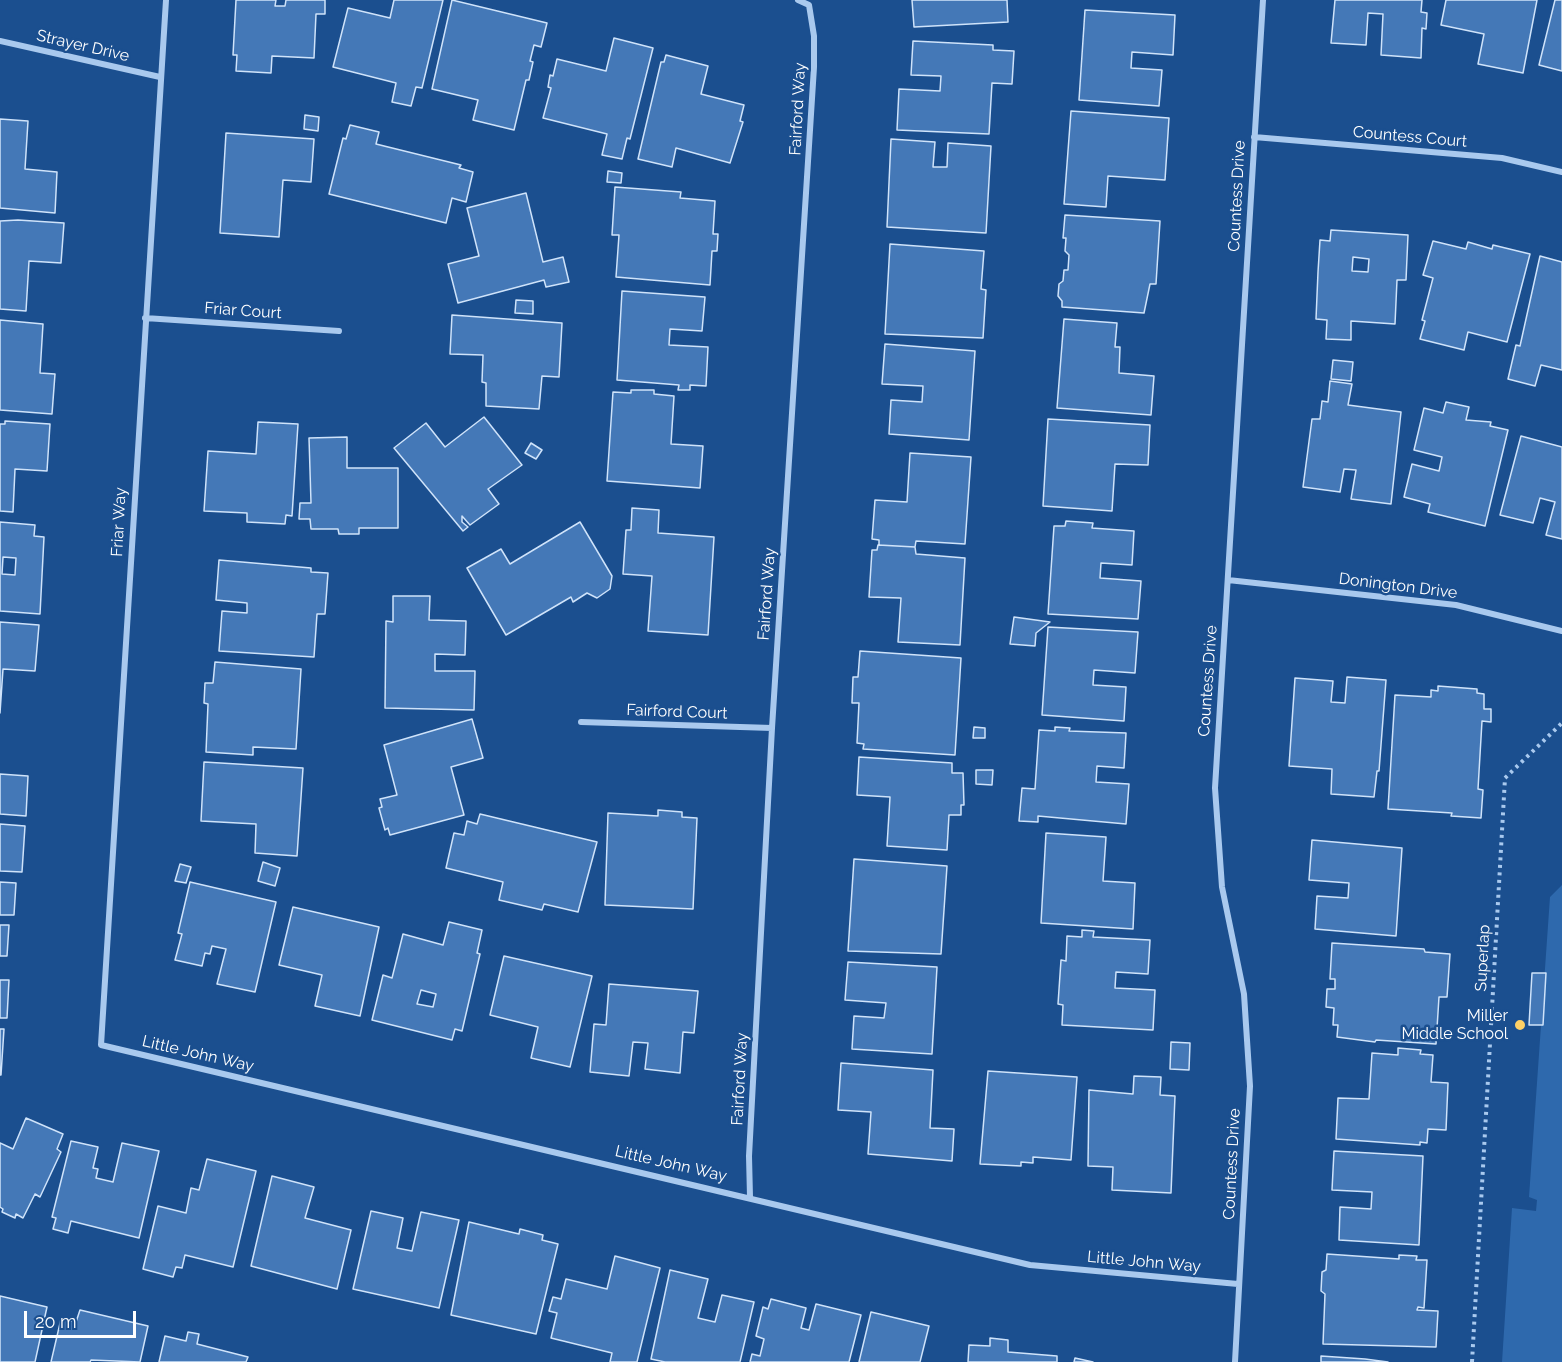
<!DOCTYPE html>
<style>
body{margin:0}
#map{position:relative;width:1562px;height:1362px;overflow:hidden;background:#1b4f8f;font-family:Raleway,sans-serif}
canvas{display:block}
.scale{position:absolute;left:24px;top:1311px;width:112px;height:27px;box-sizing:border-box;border:3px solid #fff;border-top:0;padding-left:8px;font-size:18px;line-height:21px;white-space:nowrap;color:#fff;-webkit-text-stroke:4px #1b4f8f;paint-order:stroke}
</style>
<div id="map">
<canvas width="1562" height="1362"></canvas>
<div class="scale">20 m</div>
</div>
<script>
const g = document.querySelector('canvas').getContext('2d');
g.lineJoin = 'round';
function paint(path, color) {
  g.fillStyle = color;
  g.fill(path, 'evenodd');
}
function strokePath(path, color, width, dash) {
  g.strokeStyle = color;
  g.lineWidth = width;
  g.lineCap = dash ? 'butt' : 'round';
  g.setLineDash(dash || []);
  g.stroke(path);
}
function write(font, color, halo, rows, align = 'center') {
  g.font = font + ' Raleway,sans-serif';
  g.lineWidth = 5;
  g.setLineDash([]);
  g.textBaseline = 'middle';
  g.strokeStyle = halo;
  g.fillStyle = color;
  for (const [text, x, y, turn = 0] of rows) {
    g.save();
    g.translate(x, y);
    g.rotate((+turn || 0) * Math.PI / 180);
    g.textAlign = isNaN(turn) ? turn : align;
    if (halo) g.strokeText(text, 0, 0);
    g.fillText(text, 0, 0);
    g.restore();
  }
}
const green = new Path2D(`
 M1562,885V1362H1502L1512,1208L1536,1211L1537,1200L1529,1197L1550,897Z`);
const building = new Path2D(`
 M236,0H276L275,6H285L286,0H325V14H316L314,58L272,56L271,73L236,71L237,55H233Z
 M394,0H443L422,88L416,87L411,106L392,102L396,83L333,67L348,8L390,18Z
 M452,0L547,23L541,47L534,45L530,61L533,62L529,80H526L514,130L473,120L478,100L432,89Z
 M912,0H1007L1008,22L914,27Z
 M1335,0H1422L1421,12L1427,13L1426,29L1422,28L1421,58L1381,55L1383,14L1368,13L1366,45L1331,43Z
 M1446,0H1537L1523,73L1478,64L1484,34L1441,25Z
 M1555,0H1562V71L1539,65Z
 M1085,10L1175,15L1173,55L1132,52L1131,68L1162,70L1159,106L1079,100Z
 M614,38L653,48L630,139L627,138L622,159L602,155L607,134L543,118L551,88L548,87L550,75L553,76L557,59L606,71Z
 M913,41L993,45V50L1014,51L1012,84L992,83L989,134L897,130L899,89L940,91L941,76L911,75Z
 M666,55L708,66L701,94L744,105L740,121L743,122L730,163L676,148L672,167L638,159L661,62H664Z
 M1071,111L1169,118L1165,180L1108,176L1106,207L1064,204Z
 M305,115L319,117L318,131L304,129Z
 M0,119L28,121L25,169L57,172L55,213L0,208Z
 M350,125L379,132L376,144L461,165L459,168L473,172L466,202L452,198L446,223L329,194L343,138L346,139Z
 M226,133L314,139L311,182L283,180L279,237L220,233Z
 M891,139L935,142L933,167H947L948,143L991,146L986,233L887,227Z
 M608,171L622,173L621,183L607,182Z
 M615,187L681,192L680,198L715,201L713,234H718L717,251H712L710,285L616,277L619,235H612Z
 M526,193L543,262L563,257L569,282L546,287L544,280L458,303L448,264L479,256L467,208Z
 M1065,215L1160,221L1156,284H1150L1144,313L1062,307V301L1058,296L1059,284L1063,281L1064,270H1068L1069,255L1065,251L1066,238H1063Z
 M18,220L64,223L61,263L29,261L26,311L0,309V221Z
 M1331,230L1408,235L1406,280H1397L1395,324L1351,321V340L1326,339L1327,320L1316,319L1318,272L1320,240L1330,241ZM1353,257L1369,259L1368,272L1352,271Z
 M1433,241L1466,249L1468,242L1492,249L1493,245L1530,254L1507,342L1468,332L1464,350L1420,339L1425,321L1422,320L1433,278L1423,275Z
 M890,244L984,251L981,289L986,290L983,338L885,334Z
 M1540,256L1562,262V370L1541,365L1535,386L1508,379L1516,345L1520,346Z
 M622,291L705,297L702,331L670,329L669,345L708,347L706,386L690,385V390H678L679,385L617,380Z
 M516,300L533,301V314L515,313Z
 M452,315L562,323L559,377L542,376L539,409L486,406V383L482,382L483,355L450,354Z
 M1064,319L1117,323L1115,347H1120L1119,373L1154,376L1151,415L1057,408Z
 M0,320L43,324L40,373L55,374L52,414L0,410Z
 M885,344L975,351L969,440L889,434L891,400L922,402L923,386L882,384Z
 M1333,360L1353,362L1351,381L1331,379Z
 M1330,381L1352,384L1348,405L1401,412L1391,504L1351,499L1356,470L1344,469L1340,492L1303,487L1312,419H1320L1322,401L1328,402Z
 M631,390H654V394L674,396L671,444L703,446L700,488L607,481L613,392L631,393Z
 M1446,402L1469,407L1466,420L1491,422L1490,426L1508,430L1485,526L1428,512L1430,504L1404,497L1412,464L1439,471L1442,457L1414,450L1424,408L1443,413Z
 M484,417L522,465L488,489L499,504L470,525L462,516V522L468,527L463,531L394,448L426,423L445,447Z
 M1048,419L1150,425L1148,465L1115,464L1112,511L1043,506Z
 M5,421L50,424L47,471L15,469L13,512L0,511V424H5Z
 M258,422L298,424L292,516L286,515L285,524L247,522V513L204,511L208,451L256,454Z
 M1521,436L1562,447V539L1546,535L1555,502L1540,498L1533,523L1500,515Z
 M347,437V468H398V528H359V534H339L338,529H311L310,519H299L300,503H311L309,438Z
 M531,443L542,450L536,459L525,453Z
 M910,453L971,457L965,544L916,541L915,547L879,545V540L872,539L875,500L907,502Z
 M632,508L659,510L658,533L714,537L708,635L648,631L652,576L623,574L626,530H631Z
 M1066,521L1093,523L1092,528L1134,531L1132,565L1101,563L1100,578L1141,581L1138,619L1048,614L1054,526H1065Z
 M0,522L35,525L34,536L44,537L40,614L0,611ZM3,557L16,558L15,575L2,574Z
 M580,522L612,576L610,589L597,598L587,593L573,602L571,597L506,635L467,568L501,549L510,564Z
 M878,545L915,547L916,554L965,558L960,645L898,642L901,598L869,597L872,550H877Z
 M219,560L311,568V572L328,573L325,614H317L314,657L219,651L222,611L247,613V603L216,600Z
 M393,596H430L429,620L466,621L465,655L435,654V671H475L474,710L385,708L386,621L393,622Z
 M1014,617L1050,622L1036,633L1035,646L1010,644Z
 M0,622L39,625L35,671L3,669L0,713Z
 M1048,627L1138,632L1135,673L1094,670L1093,685L1126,687L1124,721L1042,715Z
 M860,651L961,658L955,755L863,749L864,744L857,743L859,703H852L853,677H858Z
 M215,662L301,669L296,749L253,747V755L206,752L208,704L204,703L205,683H213Z
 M1347,677L1386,680L1379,771H1377L1374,797L1331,794L1332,769L1289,766L1295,678L1333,681L1331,702L1345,703Z
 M1438,686L1477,689V693L1484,694V709H1491V722L1482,721L1478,789L1483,790L1481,818L1451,816L1452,813L1388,809L1395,695L1431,697V690L1438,691Z
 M472,719L483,758L451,767L464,815L390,835L388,828L385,830L379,808L382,807L380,799L397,795L384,745Z
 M974,727L985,728V738H973Z
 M1055,727L1070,728L1069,731L1126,733L1124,768L1097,766L1096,782L1129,784L1126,824L1038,816V822L1019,821L1022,788L1035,789L1039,730L1055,731Z
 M859,757L952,763V773H963L964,805H961V815H949L947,850L887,846L890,797L857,795Z
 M204,762L303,768L297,856L255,853L256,824L201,821Z
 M976,770H993L992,785L976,784Z
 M0,774L28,776L26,816L0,814Z
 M658,810L682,812V817L697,818L693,909L605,905L608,813L658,816Z
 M480,814L597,842L578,912L544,904L542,910L499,900L503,882L446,868L454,833L464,835L467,821L477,824Z
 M0,824L25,826L22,872L0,871Z
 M1046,833L1106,837L1103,881L1135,883L1133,929L1041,923Z
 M1312,840L1402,848L1396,936L1315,929L1317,896L1348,898L1349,883L1309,880Z
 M854,859L947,866L941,954L848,951Z
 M263,862L280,868L275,886L258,881Z
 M180,864L191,867L186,883L175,881Z
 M0,882L16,883L14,915H0Z
 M190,882L276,902L255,992L217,984L226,949L212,946L210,954L205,953L202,966L175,960L182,934L178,933Z
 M293,907L379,927L360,1016L315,1006L322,975L279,965Z
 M449,922L482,930L477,953L480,954L462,1031L455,1029L452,1040L372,1020L383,975L392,978L403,934L443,945ZM421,990L436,994L433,1007L417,1004Z
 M0,925H9L7,956H0Z
 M1082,930L1094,931L1093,937L1150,940L1148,974L1116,972L1115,988L1155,990L1153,1030L1062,1025L1063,1005L1058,1004L1061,960L1066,961L1067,936L1082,937Z
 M1332,943L1424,949L1425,952L1450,954L1447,997H1439L1436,1044L1376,1040L1375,1042L1337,1037L1338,1025H1333L1334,1008L1326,1007L1327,989H1335V979H1330Z
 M504,956L592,976L570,1067L531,1058L538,1027L490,1015Z
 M848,962L937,967L932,1054L852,1049L854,1016L884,1018L886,1003L845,1000Z
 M1532,973H1546L1543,1025H1529Z
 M0,980H9L7,1018H0Z
 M609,984L698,991L694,1033L683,1032L680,1073L645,1069L648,1043L633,1042L629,1076L590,1072L594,1024L606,1025Z
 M0,1029H4L1,1075H0Z
 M1171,1042L1190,1043L1189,1070L1170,1069Z
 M1398,1048L1421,1050L1420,1054L1433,1055L1431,1082L1448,1083L1446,1130L1428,1129L1427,1143L1420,1142V1145L1336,1139L1338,1098L1369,1099L1372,1053L1398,1055Z
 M841,1063L933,1070L930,1128L954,1129L952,1161L868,1154L871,1112L838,1110Z
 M988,1071L1077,1077L1071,1160L1033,1157V1163L1021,1162V1166L980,1164Z
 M1134,1076L1161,1077L1160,1095L1175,1096L1171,1193L1112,1190L1113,1167L1088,1166L1089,1090L1133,1094Z
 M26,1118L63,1134L57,1149L61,1152L40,1197L35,1194L23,1218L16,1214L15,1218L2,1212L3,1209L0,1207V1143L13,1149Z
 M71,1141L98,1147L93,1168L98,1169L96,1178L113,1182L122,1143L159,1151L139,1238L71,1221L68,1233L53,1229L56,1218L52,1217Z
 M1334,1151L1423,1156L1419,1245L1339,1240L1340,1207L1371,1209L1372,1192L1332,1190Z
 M207,1159L256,1171L233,1267L185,1255L182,1268L176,1267L173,1277L143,1269L158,1206L186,1213L191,1188L199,1190Z
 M272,1176L314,1187L305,1218L351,1230L337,1289L251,1266Z
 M371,1211L403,1218L397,1248L412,1251L421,1212L459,1220L439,1308L353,1289Z
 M469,1222L519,1234L520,1229L543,1235L542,1240L558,1244L536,1334L451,1315Z
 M1327,1254L1399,1259V1255L1417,1256L1416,1260H1427L1424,1308L1418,1307L1417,1310L1438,1311L1436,1347L1323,1344L1325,1294L1321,1291L1322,1272L1326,1270Z
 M615,1256L660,1268L637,1362H610L612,1353L551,1338L557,1313L549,1311L553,1297L561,1299L566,1279L607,1289Z
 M670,1270L708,1279L698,1318L715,1322L722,1295L754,1302L740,1362H665L651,1359Z
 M0,1296L47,1307L35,1362H0Z
 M771,1299L806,1308L801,1328L809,1330L816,1304L861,1315L849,1362H750L752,1354L760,1356L764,1339L756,1336L763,1307L768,1309Z
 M80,1310L148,1326L140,1362L91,1360L90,1362H51L61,1319L76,1322Z
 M871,1312L929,1326L920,1362H859Z
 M188,1332L199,1334L197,1344L248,1357L246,1362H159L165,1336L186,1341Z
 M990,1338L1008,1340V1352L1057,1356V1362H968L969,1345L990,1346Z
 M1321,1356L1365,1359L1388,1362H1321Z
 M1075,1358L1093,1362H1074Z`);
const path = new Path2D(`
 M1472,1362L1505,778L1562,723`);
const minor = new Path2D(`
 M166,0L101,1045L1030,1265L1238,1284
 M0,41L160,77
 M1254,137L1502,158L1562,172
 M145,318L339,331
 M1228,580L1456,605L1562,631
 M581,722L772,728
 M750,1197L749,1156L772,728L814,67V36L809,5L798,0
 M1235,1362L1250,1086L1244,994L1222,887L1215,788L1263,0`);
const markers = [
 [1520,1025,6,"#ffd166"]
];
const streetNames = [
 ["Strayer Drive",83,46,13],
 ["Fairford Way",798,109,-87],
 ["Countess Court",1410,137,5],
 ["Countess Drive",1237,196,-87],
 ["Friar Court",243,311,4],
 ["Friar Way",119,522,-87],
 ["Donington Drive",1398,586,7],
 ["Fairford Way",767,594,-86],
 ["Countess Drive",1208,681,-86],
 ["Fairford Court",677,712,2],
 ["Superlap",1483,958,-87],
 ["Little John Way",198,1054,13],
 ["Fairford Way",740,1079,-87],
 ["Little John Way",671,1164,13],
 ["Countess Drive",1232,1164,-87],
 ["Little John Way",1144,1262,5]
];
const poiNames = [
 ["Miller",1508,1016],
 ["Middle School",1508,1034]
];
paint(green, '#2e69ad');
paint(building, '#4478b7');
strokePath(building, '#cfe3fa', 1.5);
strokePath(path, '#a9c9ee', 4, [3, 4.5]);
strokePath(minor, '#a9c9ee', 6);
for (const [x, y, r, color] of markers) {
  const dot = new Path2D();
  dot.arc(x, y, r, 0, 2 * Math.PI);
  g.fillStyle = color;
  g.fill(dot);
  strokePath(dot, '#1b4f8f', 2);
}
write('16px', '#fff', '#1b4f8f', streetNames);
write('16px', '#fff', '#1b4f8f', poiNames, 'right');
</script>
